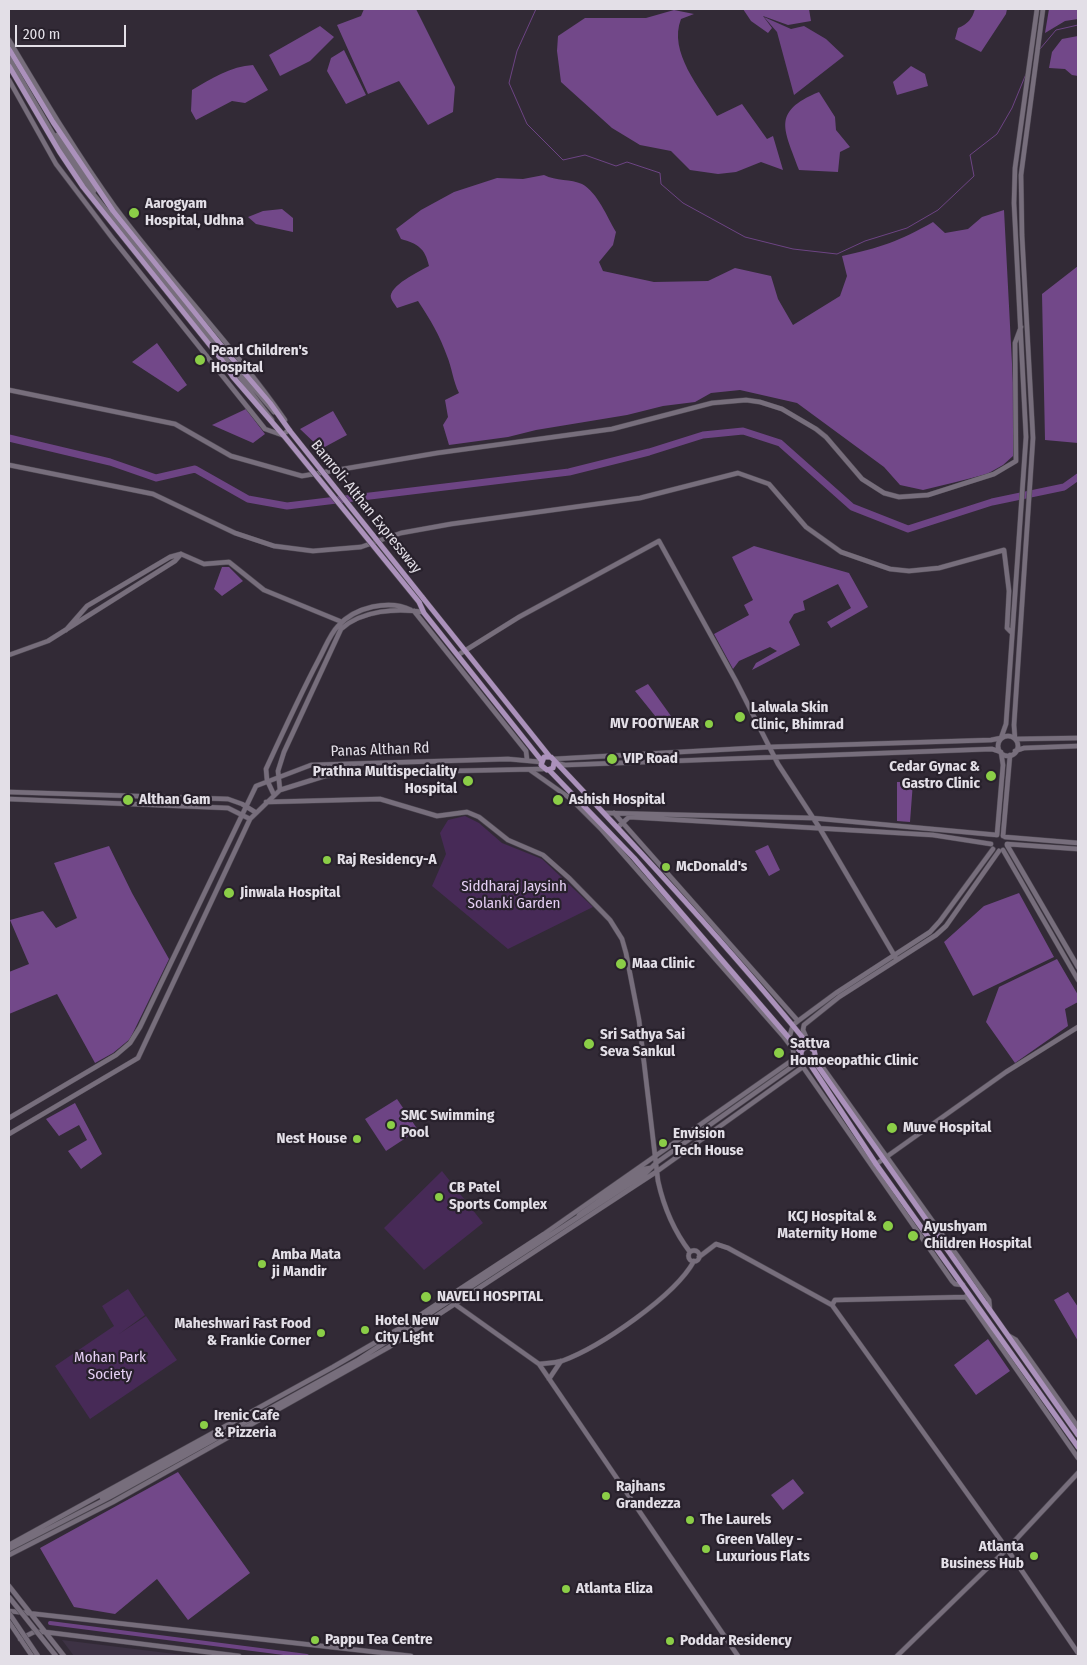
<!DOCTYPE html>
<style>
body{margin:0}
#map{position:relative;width:1087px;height:1665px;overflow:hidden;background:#322a36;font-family:"Fira Sans Condensed",sans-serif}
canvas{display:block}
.frame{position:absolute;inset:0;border:10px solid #e3dfe7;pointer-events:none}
.scale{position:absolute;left:15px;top:25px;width:111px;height:22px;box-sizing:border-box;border:2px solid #e3dfe7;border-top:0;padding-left:6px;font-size:15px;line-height:18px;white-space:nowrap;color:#e3dfe7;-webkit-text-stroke:4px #28212c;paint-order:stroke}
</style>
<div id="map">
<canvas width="1087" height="1665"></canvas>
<div class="frame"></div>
<div class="scale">200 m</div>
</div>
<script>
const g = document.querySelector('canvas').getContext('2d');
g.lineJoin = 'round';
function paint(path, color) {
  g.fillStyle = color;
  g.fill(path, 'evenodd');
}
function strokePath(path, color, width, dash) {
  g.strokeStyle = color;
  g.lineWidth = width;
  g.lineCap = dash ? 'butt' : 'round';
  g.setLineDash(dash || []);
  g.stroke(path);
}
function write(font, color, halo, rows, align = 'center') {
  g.font = font + ' "Fira Sans Condensed",sans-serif';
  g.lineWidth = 4.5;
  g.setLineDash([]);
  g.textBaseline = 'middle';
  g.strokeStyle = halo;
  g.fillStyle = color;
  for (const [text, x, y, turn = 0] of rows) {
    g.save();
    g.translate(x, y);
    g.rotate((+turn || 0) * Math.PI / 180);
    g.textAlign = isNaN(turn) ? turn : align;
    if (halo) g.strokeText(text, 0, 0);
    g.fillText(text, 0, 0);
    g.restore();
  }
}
const built = new Path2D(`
 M62,1640L191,1656H74Z`);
const green = new Path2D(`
 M465,816L479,823L502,843L542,859L593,907L508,949L432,886L446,854L440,833L448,820Z
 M442,1171L483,1223L424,1270L384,1228Z
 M128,1289L145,1315L119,1334L146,1316L177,1360L90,1419L55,1366L114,1326L102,1306Z`);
const forest = new Path2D(`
 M364,9H416L455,87L453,112L428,125L399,81L368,94L337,25L361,16Z
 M743,9H809L811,21L788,25L763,16L772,28L768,33L751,21Z
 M975,9H1007L1006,14L981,52L955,39L958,28C968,24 972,19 975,9Z
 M1049,9L1078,10V19L1065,21L1045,33Z
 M674,10L694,14L681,19C668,52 700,88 717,116L742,104L767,139L773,136L783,170L761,162L736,172L718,174L690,170L671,151L640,145L612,128L561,82L557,51L558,36L585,18H646Z
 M320,26L334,37L310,61L280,76L269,55Z
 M1078,36V76L1072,75L1065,69L1049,68L1052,52L1062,39Z
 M344,50L366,95L346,104L327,71L331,58Z
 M253,65L268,90L245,103L232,101L196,120L191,111L192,90C211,79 231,66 253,65Z
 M911,66L925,74L928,86L897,95L893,82Z
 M819,92L835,117L836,130L850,147L840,152L838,172L799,170C785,130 770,112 819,92Z
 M544,175C556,181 571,179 582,184C598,193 607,217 616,232L613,245L599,262L603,271L654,282L708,281L735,268L771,276L778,299L793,325L840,296L847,276L842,256C879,248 900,241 933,222L945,233L968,229L982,217L1004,210L1014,402L1013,456L1003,465L987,474L956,482L923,490L900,485L884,467L797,403L740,390L711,393L695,402L663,406L627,415L536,430L508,437L449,445L443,425L448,417L445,400L459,393C453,381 452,368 447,356C440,336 430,319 418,301L397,308C395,305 392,301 391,298C388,286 420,271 429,266C425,248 418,244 401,239L396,229L421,210L454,192L497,178L523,179Z
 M282,209L293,218V232L256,224L248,217L263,211Z
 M1078,266V443L1045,440L1042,294Z
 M157,343L187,385L178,392L132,362Z
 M246,409L265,434L253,443L212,425Z
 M333,411L347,435L321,449L300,429Z
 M754,546L849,573L868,607L831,628L827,622L851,608L838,584L803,601L805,610L794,614L789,622L800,645L752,670L756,663L777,651L770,647L739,661L733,669L714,634L749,615L744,605L753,600L732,557Z
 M222,567H229L243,581L222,596L214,589Z
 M648,684L671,716L660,722L635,691Z
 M897,782H913L910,822L897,821Z
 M768,845L780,870L769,876L755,851Z
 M109,846L132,893L169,959L130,1039L113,1053L95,1063L57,994L9,1014V972L29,964L10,920L43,911L56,928L77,918L54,863Z
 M1019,893L1054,957L973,996L944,942L984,906Z
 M1057,959L1078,995V1002L1065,1009L1068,1026L1015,1063L986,1022L999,987Z
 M75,1103L102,1154L81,1169L68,1151L87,1140L79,1125L59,1136L46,1119Z
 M1068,1292L1078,1307V1341L1054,1300Z
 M988,1339L1010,1371L976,1395L954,1365Z
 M178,1472L250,1573L188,1620L157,1579L115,1614L74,1607L40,1548Z
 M793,1479L804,1493L783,1510L771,1495Z`);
const water = new Path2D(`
 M764,17L791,29L804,26L826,39L844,56L794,95L777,32Z
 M397,1099L418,1130L386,1151L365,1119Z`);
const stream = new Path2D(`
 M536,9L517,51L509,83L527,124L563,160L585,155L616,166L627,162L660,173L661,184L683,203L745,237L793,249L837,254L865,241L907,228L938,210L974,176L970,155L997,134L1012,108L1026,74
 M1040,49L1056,30L1078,25`);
const canal = new Path2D(`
 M50,1623L307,1656`);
const river = new Path2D(`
 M9,438L110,462L156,478L195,469L248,499L287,506L569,472L649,452L703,435L743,431L780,443L852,507L908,529L992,502L1064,487L1078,477`);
const secondary = new Path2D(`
 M1043,9L1021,175L1022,235L1033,438L1014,725L1015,739L1078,738
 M9,40C43,97 76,153 115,207C169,280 233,345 285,420
 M9,58L61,148L86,185L221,352L272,420
 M9,80L56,164L113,239L265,429L282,435L289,430
 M57,135L94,191
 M232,363L274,412
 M9,390L175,424L231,456L302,476L437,453L612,429L712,403L746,400L760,402L782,409L816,429L826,437L862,479L884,493L899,497L928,495L994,474L1016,461L1015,343L1021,327
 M9,465L153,494L235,533L274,546L313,551L361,547L401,533L451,524L640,498L738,473L769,484L806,527L841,552L890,569L909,571L939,568L1004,550L1009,591L1007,628L1011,632
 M414,611L526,751L527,759
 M66,630L87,606L170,557L181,554L204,564L229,562L264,590L342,622
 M9,655L48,641L175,561L181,554
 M458,655L519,617L659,541L736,681L778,764L819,827L897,960
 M998 746a10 10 0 1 1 20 0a10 10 0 1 1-20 0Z
 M1015,751L1024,748L1078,746
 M553,759L770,747L991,740L1001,738L1006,724L1026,437L1014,203L1015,168L1037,9
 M556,763L565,765L992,749L1001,752L1003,765L997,835L812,818L605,813
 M530,770L571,799L601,829L783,1036L793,1049L794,1060
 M280,790L278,771L284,752L341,629C362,610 397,608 423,612
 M9,792L228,799L242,804L255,812
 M274,795L267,780L266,769C283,732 300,695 319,659C325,648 330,634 338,626C355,607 389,599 411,610
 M9,799L228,808L250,819
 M266,802L380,799L437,816L467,812L479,817L508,840L543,855L569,878L610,920L622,939L626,953L639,1020L658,1181C664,1208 673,1230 690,1252
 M614,813L798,1021
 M618,827L629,817L933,835L991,844
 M1003,836L1010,755
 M1005,837L1078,843
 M1007,844L1078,849
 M1007,845L1078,967
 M1003,850L1078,980
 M789,1038L793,1025L798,1021L836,993L930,932L940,921L993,849
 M810,1046L803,1030L804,1025L839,997L936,935L946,926L999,851
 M814,1055L989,1300L990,1310
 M803,1067L952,1281L955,1284L963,1285
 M9,1118L116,1055L130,1043L140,1027L256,786L311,765L508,759L541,762
 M9,1134L138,1058L250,819L280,790L325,776L357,773L543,769
 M875,1165L1006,1072L1078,1027
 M579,1215L644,1169L650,1168
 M688.5 1256a5.5 5.5 0 1 1 11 0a5.5 5.5 0 1 1-11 0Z
 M699,1257L716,1244L728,1248L832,1305L835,1300L966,1297
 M967,1295L966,1297L1078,1458
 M456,1305L539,1364C546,1363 555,1363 562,1361C600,1347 675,1296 694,1261
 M832,1305L1007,1549L1078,1653
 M1009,1336L1016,1340L1024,1351L1078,1427
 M539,1364L738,1656
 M549,1379L561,1361
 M102,1498L221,1431
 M9,1545L333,1367L402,1327L544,1234L801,1054
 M9,1549L110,1497L358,1360L646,1173L656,1163L803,1059
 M9,1555L113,1502L389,1347L656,1172L800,1069L806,1060
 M9,1586L64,1656
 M9,1611L411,1656
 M9,1622L32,1656
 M20,1639L34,1632H45L239,1656
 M897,1656L1007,1549L1078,1473`);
const primary = new Path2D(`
 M9,49L53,122L113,211L229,355L270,403L290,431
 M9,66L59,151L83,187L221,359L233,377L284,436
 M423,598L550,757
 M419,602L424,613L541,760
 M554,763L553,768L547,770L541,765L544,757H551C640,851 730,948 812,1049
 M549,770L634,858L801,1052
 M801 1054a7 7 0 1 1 14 0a7 7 0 1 1-14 0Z
 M813,1059L1078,1435
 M808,1061L876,1164L1078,1447`);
const secondaryBridge = new Path2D(`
 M9,1597L56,1656
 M9,1613L38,1656`);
const primaryBridge = new Path2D(`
 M290,431L423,598
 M284,436L419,602`);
const markers = [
 [134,213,6,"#8bce47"],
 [200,360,6,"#8bce47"],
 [740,717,6,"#8bce47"],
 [709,724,5,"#8bce47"],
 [612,759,6,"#8bce47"],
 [991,776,6,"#8bce47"],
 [468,781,6,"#8bce47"],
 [128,800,6,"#8bce47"],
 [558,800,6,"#8bce47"],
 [327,860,5,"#8bce47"],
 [666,867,5,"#8bce47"],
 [229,893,6,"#8bce47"],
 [621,964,6,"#8bce47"],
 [589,1044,6,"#8bce47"],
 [779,1053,6,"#8bce47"],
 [391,1125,5,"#8bce47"],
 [892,1128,6,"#8bce47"],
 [357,1139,5,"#8bce47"],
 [663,1143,5,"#8bce47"],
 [439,1197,5,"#8bce47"],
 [888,1226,6,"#8bce47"],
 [913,1236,6,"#8bce47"],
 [262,1264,5,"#8bce47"],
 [426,1297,6,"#8bce47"],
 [365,1330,5,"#8bce47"],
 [321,1333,5,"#8bce47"],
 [204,1425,5,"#8bce47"],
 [606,1496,5,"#8bce47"],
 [690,1520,5,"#8bce47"],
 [706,1549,5,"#8bce47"],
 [1034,1556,5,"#8bce47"],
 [566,1589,5,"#8bce47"],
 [315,1640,5,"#8bce47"],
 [670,1641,5,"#8bce47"]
];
const poiNames = [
 ["Aarogyam",145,204],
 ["Hospital, Udhna",145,221],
 ["Pearl Children's",211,351],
 ["Hospital",211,368],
 ["Lalwala Skin",751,708],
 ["Clinic, Bhimrad",751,725],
 ["MV FOOTWEAR",699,724,"right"],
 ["VIP Road",623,759],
 ["Cedar Gynac &",980,767,"right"],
 ["Gastro Clinic",980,784,"right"],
 ["Prathna Multispeciality",457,772,"right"],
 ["Hospital",457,789,"right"],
 ["Althan Gam",139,800],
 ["Ashish Hospital",569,800],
 ["Raj Residency-A",337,860],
 ["McDonald's",676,867],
 ["Jinwala Hospital",240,893],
 ["Maa Clinic",632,964],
 ["Sri Sathya Sai",600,1035],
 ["Seva Sankul",600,1052],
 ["Sattva",790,1044],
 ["Homoeopathic Clinic",790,1061],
 ["SMC Swimming",401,1116],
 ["Pool",401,1133],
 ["Muve Hospital",903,1128],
 ["Envision",673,1134],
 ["Tech House",673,1151],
 ["Nest House",347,1139,"right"],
 ["CB Patel",449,1188],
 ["Sports Complex",449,1205],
 ["KCJ Hospital &",877,1217,"right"],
 ["Maternity Home",877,1234,"right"],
 ["Ayushyam",924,1227],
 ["Children Hospital",924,1244],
 ["Amba Mata",272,1255],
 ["ji Mandir",272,1272],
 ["NAVELI HOSPITAL",437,1297],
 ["Hotel New",375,1321],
 ["City Light",375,1338],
 ["Maheshwari Fast Food",311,1324,"right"],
 ["& Frankie Corner",311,1341,"right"],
 ["Irenic Cafe",214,1416],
 ["& Pizzeria",214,1433],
 ["Rajhans",616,1487],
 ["Grandezza",616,1504],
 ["The Laurels",700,1520],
 ["Green Valley -",716,1540],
 ["Luxurious Flats",716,1557],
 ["Atlanta",1024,1547,"right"],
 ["Business Hub",1024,1564,"right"],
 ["Atlanta Eliza",576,1589],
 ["Pappu Tea Centre",325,1640],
 ["Poddar Residency",680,1641]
];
const streetNames = [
 ["Bamroli-Althan Expressway",366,507,51],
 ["Panas Althan Rd",380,750,-2]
];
const parkNames = [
 ["Siddharaj Jaysinh",514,887],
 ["Solanki Garden",514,904],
 ["Mohan Park",110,1358],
 ["Society",110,1375]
];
paint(built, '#3d3244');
paint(green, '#472a57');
paint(forest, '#724889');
paint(water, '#6d4484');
strokePath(stream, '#6d4484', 1);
strokePath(canal, '#6d4484', 4);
strokePath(river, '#6d4484', 7);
strokePath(secondary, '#4e4852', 5.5);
strokePath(primary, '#4e4852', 6);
strokePath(secondary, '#776e7c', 4.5);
strokePath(primary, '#ab91bb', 5);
strokePath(secondaryBridge, '#4e4852', 5.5, []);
strokePath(primaryBridge, '#4e4852', 6, []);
strokePath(secondaryBridge, '#776e7c', 4.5);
strokePath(primaryBridge, '#ab91bb', 5);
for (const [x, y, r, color] of markers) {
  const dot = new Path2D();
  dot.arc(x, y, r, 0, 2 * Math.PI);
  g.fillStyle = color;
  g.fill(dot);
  strokePath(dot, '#28212c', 2);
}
write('bold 15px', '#e3dfe7', '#28212c', poiNames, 'left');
write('15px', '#e3dfe7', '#28212c', streetNames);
write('15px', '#e4cef3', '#28212c', parkNames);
</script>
